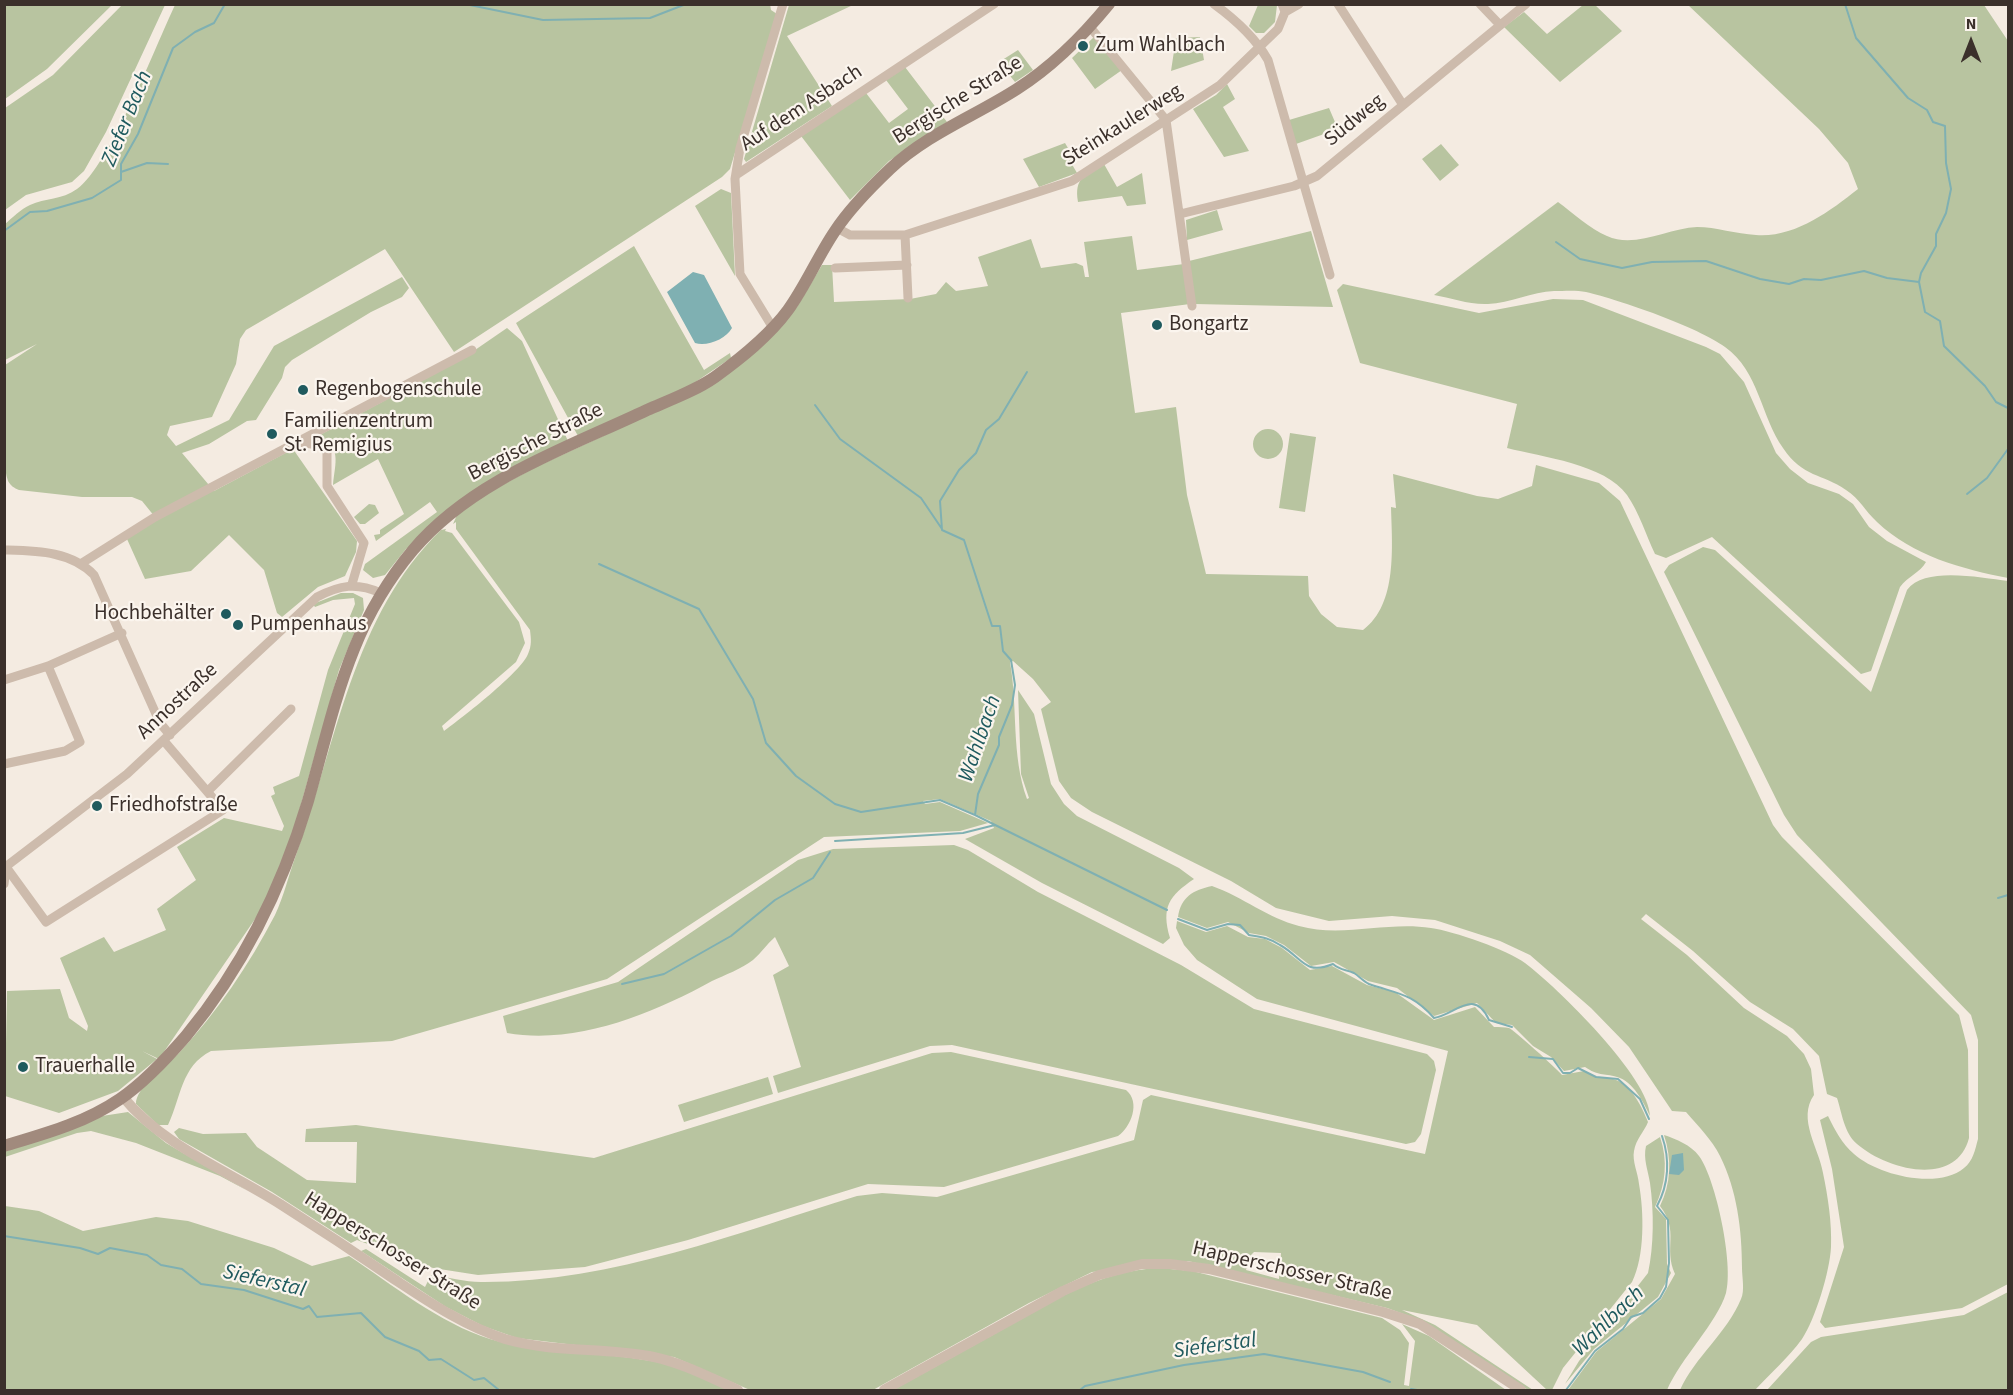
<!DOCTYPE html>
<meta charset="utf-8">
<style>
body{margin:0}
#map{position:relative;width:2013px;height:1395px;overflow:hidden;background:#f4ebe1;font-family:"Source Sans 3",sans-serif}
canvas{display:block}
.frame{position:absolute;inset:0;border:6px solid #3b302b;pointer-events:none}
.north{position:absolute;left:1941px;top:12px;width:60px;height:60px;-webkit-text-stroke:4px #fbf5ee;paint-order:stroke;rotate:0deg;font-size:16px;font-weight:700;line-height:24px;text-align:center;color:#3b302b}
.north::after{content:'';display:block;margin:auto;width:21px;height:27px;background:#3b302b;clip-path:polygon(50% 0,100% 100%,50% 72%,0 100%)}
</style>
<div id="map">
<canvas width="2013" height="1395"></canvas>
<div class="frame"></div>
<div class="north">N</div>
</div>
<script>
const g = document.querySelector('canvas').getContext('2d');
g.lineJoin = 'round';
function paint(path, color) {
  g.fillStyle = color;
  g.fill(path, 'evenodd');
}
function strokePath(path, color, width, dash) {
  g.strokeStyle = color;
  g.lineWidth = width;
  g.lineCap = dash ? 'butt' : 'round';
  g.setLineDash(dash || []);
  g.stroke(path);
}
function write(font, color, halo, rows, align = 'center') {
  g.font = font + ' "Source Sans 3",sans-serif';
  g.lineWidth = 4.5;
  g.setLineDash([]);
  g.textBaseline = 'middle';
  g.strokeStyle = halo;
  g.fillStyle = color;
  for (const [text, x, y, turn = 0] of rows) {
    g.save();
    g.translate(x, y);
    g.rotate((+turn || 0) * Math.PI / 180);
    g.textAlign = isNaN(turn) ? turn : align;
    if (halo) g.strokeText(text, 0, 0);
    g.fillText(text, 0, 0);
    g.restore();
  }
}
const green = new Path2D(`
 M5,4H112V5L47,69L5,99Z
 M123,4L165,5L106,132L84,171L72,182L26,195L5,210V108L53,75Z
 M770,4L771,10L777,14L730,169L722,177L454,352L385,249L246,330L240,339L236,364L212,417L170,426L167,435L176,446L229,420L274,346L402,277L409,288L402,297L371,312L292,360L285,367L282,378L256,420L247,421L209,444L182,453L214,491L293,449L357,541L356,552L345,576L318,587L282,617L277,613L264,570L229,535L191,571L145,579L127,539L155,517L142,501L132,497H82L19,490C14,488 11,486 8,481C0,457 5,394 5,365L37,344L5,360V224C12,218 21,209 30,205C45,198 62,200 77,189C109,167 156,45 175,5Z
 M1594,4L1622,31L1560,82L1504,27L1524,12L1547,34L1583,5Z
 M789,5H853L787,36L832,106L746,162L744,159Z
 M1258,5H1277L1275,22L1264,33H1256L1249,26Z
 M1688,5H1984L2008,41V578C1962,569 1913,556 1877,522C1865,511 1860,499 1846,490C1822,473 1803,478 1783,448C1761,417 1759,371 1725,347C1698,327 1620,300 1586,292C1577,290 1564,291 1554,291C1532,292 1510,303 1488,304C1470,305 1451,298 1434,295L1558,202C1573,213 1590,229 1607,236C1635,249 1668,228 1697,227C1716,227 1736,234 1756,235C1794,238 1829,212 1858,189L1848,163L1819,129Z
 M1094,37L1122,70L1095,89L1072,58Z
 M1200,37L1204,60L1171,71L1176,38Z
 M1018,50L1033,70L1015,82L999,62Z
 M905,67L947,122L889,161L850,200L801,136L866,93L889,123L908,109L886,80Z
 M1227,84L1235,99L1223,107L1249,151L1224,157L1193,109L1216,95Z
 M1329,108L1338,129L1296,144L1289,120Z
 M1065,143L1074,158L1070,161L1077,173L1039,187L1023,159Z
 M1441,144L1459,165L1440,181L1422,159Z
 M1104,164L1117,187L1142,173L1146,204L1127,206L1122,196L1078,202C1074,177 1085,176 1104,164Z
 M721,189L731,193L735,276L695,206Z
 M1217,210L1223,230L1187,240L1186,220Z
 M1311,231L1333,307L1195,304L1189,261Z
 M1132,236L1137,270L1184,264L1190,304L1121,313L1135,413L1176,407L1187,495L1206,574L1308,576L1309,596L1321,614L1337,627L1363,630C1398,604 1392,546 1391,507L1396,508L1393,474L1477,496L1498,499L1532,486L1536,465L1599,483L1620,501L1773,825L1782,837L1959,1015L1968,1050L1969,1138C1956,1188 1887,1170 1857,1144C1844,1133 1842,1113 1837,1098L1827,1094L1819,1056L1793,1029L1750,1002L1693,951L1646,914L1641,919L1687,955L1744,1008L1787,1036L1804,1054L1811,1069L1814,1095C1797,1119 1819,1148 1823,1173C1828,1197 1832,1223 1831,1247C1830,1271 1815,1320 1802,1339C1789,1357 1770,1374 1755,1390H1680C1695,1357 1727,1333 1741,1299C1745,1291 1742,1277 1742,1268C1742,1230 1737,1190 1720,1156C1712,1140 1698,1126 1686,1112L1672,1111L1629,1047L1591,1008L1530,955L1500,941L1435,920L1392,916L1329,921L1276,908L1231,881L1092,812L1071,798L1059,781L1041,709L1051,702L1033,679L1013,661L1010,662C1018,707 1011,755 1027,799L1029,798L1021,774L1018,690L1034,714L1051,784L1064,804L1077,816L1179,868L1194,879C1169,896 1161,907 1170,938L1163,944L1042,883L965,839L994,828L991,821L940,799L923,801L925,804L940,802L988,823L960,831L824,837L607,979L392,1041L211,1051C181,1066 181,1098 168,1125H158L136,1104C135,1088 168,1064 179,1053C217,1012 249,965 275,915C284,896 289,874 296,855C336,744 353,615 441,530L446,529L445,531L452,533L519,622L525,643L516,662L442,726L444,731C462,718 521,672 528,654C532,645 531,639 530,630L456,529V522L453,524L457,515L484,495L536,467L694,394L797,307L822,265H832L834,302L910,299L936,294L946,282L956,291L988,286L978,257L1031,239L1041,268L1076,263L1083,266L1085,277H1089L1084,242Z
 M634,246L704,370L730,353L731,358L691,385L578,436L516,323Z
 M1343,284L1479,313L1553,299L1583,300L1706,347L1720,354L1744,382L1776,453L1790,469L1808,483L1839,494L1853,504L1869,527L1887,541L1926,562C1920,573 1908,576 1900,587L1871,671L1861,674L1712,537L1666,558L1655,554C1646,535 1639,512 1627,495C1605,464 1542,457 1507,448L1517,404L1360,363L1337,290Z
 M507,328L522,341L568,441L540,455L406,549L385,575L373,578L363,570L365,564L437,512L430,502L376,541L374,535L380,534V530L404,514L378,459L333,485C335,463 343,445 316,437L459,361Z
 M1253 444a15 15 0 1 1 30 0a15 15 0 1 1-30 0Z
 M1290,433L1316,437L1305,512L1279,508Z
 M369,504L375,505L379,513L365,524H360L354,517Z
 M1703,547L1715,550L1871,692L1907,590C1925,566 1980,578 2008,581V1284L1962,1308L1825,1328L1820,1322L1844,1247L1832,1169L1820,1120L1828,1116C1835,1130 1842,1144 1854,1154C1877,1175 1938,1190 1964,1168C1973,1161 1975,1150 1978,1139V1040L1971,1015L1797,835L1784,815L1664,572L1669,565Z
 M341,593H353L363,598L364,610L339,670L294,829L264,906L159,1059L142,1051L157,1059L118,1091L59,1113L5,1096L7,991L60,989L69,1018L87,1031L88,1026L60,958L104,937L114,952L166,930L157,909L196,880L177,847L224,818L282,831L284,826L271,796L275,794L273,787L299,776L328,670L355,604L354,598L333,600L315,607L313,604Z
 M954,845L968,850L1038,892L1181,965L1254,1009L1427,1054L1434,1061L1436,1070L1421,1134L1415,1142L1406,1144L952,1045L930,1046L778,1093L773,1076L801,1067L773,975L789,966L775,937C767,944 761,953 753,960C741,969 725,975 712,981C652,1014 577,1045 507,1033L503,1016L618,982L798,860L833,849Z
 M1212,886C1243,897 1268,918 1299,926C1342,938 1387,921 1431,928C1453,931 1508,950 1525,963C1557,987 1650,1078 1650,1116C1644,1103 1633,1081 1617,1077C1603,1073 1598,1076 1585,1067L1564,1071L1551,1057L1533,1046L1512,1025L1496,1023L1477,1003L1434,1016L1397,988L1368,981L1334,962L1311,966L1284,945L1266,936L1249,933L1228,922L1207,928L1178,917C1181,897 1193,890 1212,886Z
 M1177,921L1206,932L1227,926L1248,937L1265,939L1282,948L1310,970L1332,966L1367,985L1395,992L1434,1020L1475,1007L1494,1027C1499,1027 1505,1027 1509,1028C1514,1030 1556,1068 1562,1075L1584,1071C1598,1080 1604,1076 1616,1080C1632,1086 1642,1107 1648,1122C1644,1132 1636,1139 1634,1151C1632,1161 1638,1173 1639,1184C1644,1212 1645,1256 1632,1282L1563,1368L1552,1390H1547L1477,1325L1402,1310L1435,1325L1533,1390H1528L1420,1320L1387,1308L1188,1261L1092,1272L1029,1303L873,1390H750L674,1357L517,1338L483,1326L446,1307L361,1251L366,1249L425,1287L431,1275C447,1277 465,1282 481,1282C610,1283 736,1233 857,1196L882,1193L937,1197L1134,1140L1143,1100L1151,1095L1425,1154L1448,1051L1257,999L1197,960L1184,945L1176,928ZM1254,1252L1281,1253L1279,1279L1246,1270L1250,1256Z
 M951,1052L1126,1090C1141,1102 1131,1127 1118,1136L944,1187L868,1184L688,1240L585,1267L478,1275L433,1268L357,1240L351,1243L272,1192L179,1139L174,1132L179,1128L203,1134L246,1133L257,1147L307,1180L356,1183L357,1142H305L306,1129L356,1125L594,1158L932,1053Z
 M768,1077L773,1094L684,1122L678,1105Z
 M128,1112L166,1143L248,1191L220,1176L136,1143L91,1131L77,1133L5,1157L4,1152L102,1116Z
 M1664,1135C1676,1139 1691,1145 1699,1156C1716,1179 1734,1265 1726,1293C1717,1323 1681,1358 1667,1390H1568L1596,1352L1661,1299L1675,1274C1663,1247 1680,1232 1660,1206C1671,1184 1672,1159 1664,1135Z
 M1660,1137C1668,1160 1666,1184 1655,1207L1666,1219L1667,1264L1671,1273L1658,1297L1594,1349L1565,1384L1579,1361L1648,1273C1654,1246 1654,1211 1650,1183C1648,1170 1643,1159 1646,1146Z
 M5,1206L39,1211L83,1231L156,1217L188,1221L274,1248L312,1266L349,1256C393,1285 439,1323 490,1339C547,1357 607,1350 665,1364C687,1369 708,1381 728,1390H5Z
 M1159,1268L1192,1271L1382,1318L1400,1330L1409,1343L1404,1385L1409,1386L1415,1341L1402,1324L1429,1336L1506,1390H893C928,1371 963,1351 998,1332C1047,1304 1100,1270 1159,1268Z
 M2008,1292V1390H1767L1811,1342L1821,1337L1964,1315Z`);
const water = new Path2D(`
 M693,272L704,275L732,328C726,339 707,347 695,343L667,292Z
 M1683,1153L1684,1170L1679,1175L1669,1174L1672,1155Z`);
const stream = new Path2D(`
 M465,4L543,20L650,18L686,4
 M1845,4L1856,38L1908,98L1927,110L1933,122L1945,126L1946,163L1951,189L1946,213L1936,234V246L1921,273L1919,282L1925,312L1940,321L1944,346L1985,386L1996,402L2008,408
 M121,172L147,163L168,164
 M4,231L30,212L47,211L92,198L121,180V164L138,134L173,48L195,32L214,23L225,4
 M1556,242L1580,259L1622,268L1652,262L1706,261L1760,279L1789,284L1804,279L1821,280L1864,271L1887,278L1919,282
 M1027,372L999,419L986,430L976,453L959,470L940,501L942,530L964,540L992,626H1000L1003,651L1011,660L1015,685L1012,705L999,737V745L978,794L975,815L1167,910
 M815,405L840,439L921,498L942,529
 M1967,494L1987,478L2008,449
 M599,564L699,609L753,699L766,743L796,776L835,804L861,812L940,800L975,815
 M835,841L963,833L995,825
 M1998,898L2008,895
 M1178,919L1207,930L1228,924L1240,925L1249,935C1261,937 1270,938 1280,945C1302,957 1304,976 1333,964C1341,971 1346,969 1354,973C1359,976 1363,981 1369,984C1398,994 1412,993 1434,1018C1455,1015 1474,987 1489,1020L1512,1027
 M622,984L664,974L731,936L775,900L813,878L830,852
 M1529,1057L1553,1059L1563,1073H1570L1578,1068L1596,1077L1618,1079L1640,1099L1649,1119
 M4,1236L80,1248L98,1254L110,1248L147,1255L161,1265L182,1269L201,1284L244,1290L303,1309L309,1306L317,1317L361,1313L385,1337L419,1351L429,1360L441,1359L474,1380L484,1378L499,1390
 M1411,1389L1417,1390
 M1080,1390L1085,1386L1184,1365L1264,1354L1363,1372L1390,1382
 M1566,1390L1595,1351L1623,1329L1631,1317L1643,1313L1660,1298L1666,1287L1669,1263L1668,1220L1657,1206C1669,1184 1670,1159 1662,1136`);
const minor = new Path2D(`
 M1214,4C1236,20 1255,37 1268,60L1330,275
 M1338,4L1403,105
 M1480,4L1500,25
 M1285,12L1299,4
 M1090,27L1166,120L1192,306
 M736,175L994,4
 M1180,214L1294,186L1317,176L1526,4
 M837,228L850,235H905L1072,181L1220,85L1278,29L1285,12L1282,4
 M905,235L908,298
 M835,268L907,265
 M773,328L740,274L735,179L740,148L783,4
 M299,442L324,446L327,453V486L364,543L352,584
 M4,550C37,551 71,551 94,575L160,723L170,735
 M82,563L155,517L472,350
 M4,680L48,666L122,633
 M4,764L65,751L80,742L48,666
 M208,791L291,709
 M6,867L46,922L223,810L164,741
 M4,868L127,774L317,597C340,585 356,582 381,593
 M4,884L6,867`);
const tertiary = new Path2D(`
 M123,1097C163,1146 228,1171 280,1204C318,1228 356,1253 394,1279C429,1302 464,1326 505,1339C553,1353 602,1347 649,1356C681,1362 709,1377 738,1390
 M884,1390L1063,1291L1099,1275L1142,1264H1170L1209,1269L1383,1312L1420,1324L1521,1390`);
const secondary = new Path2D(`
 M4,1146C44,1134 85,1123 120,1099C145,1082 167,1058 186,1036C244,966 282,888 308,801C335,707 348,627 413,550C472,480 567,448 647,410C670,400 695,391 715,377C741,358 769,336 788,310C806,285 818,256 835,231C850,208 870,188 890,169C927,134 975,116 1017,89C1053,66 1082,37 1109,4`);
const markers = [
 [1083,46,6,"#1f5a5e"],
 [1157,325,6,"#1f5a5e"],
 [303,390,6,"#1f5a5e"],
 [272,434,6,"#1f5a5e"],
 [226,614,6,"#1f5a5e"],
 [238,625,6,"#1f5a5e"],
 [97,806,6,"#1f5a5e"],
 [23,1067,6,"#1f5a5e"]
];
const poiNames = [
 ["Zum Wahlbach",1095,46],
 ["Bongartz",1169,325],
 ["Regenbogenschule",315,390],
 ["Familienzentrum",284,422],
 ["St. Remigius",284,446],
 ["Hochbehälter",214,614,"right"],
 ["Pumpenhaus",250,625],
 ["Friedhofstraße",109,806],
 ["Trauerhalle",35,1067]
];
const streetNames = [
 ["Bergische Straße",958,101,-32],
 ["Auf dem Asbach",802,109,-33],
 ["Südweg",1355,121,-39],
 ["Steinkaulerweg",1123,126,-32],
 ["Bergische Straße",536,443,-27],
 ["Annostraße",178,702,-43],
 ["Happerschosser Straße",392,1252,32],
 ["Happerschosser Straße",1292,1272,13]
];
const waterNames = [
 ["Ziefer Bach",128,119,-68],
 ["Wahlbach",981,739,-71],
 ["Sieferstal",264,1282,13],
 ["Wahlbach",1609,1322,-44],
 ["Sieferstal",1215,1347,-8]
];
paint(green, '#b8c4a0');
paint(water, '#7fb0b2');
strokePath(stream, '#7fb0b2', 2);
strokePath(minor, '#cdbbac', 9);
strokePath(tertiary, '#cdbbac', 10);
strokePath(secondary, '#a18a7d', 12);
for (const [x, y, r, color] of markers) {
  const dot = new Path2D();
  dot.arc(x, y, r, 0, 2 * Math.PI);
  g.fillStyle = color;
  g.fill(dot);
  strokePath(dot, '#fbf5ee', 2);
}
write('21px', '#3b302b', '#fbf5ee', poiNames, 'left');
write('21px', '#3b302b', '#fbf5ee', streetNames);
write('italic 22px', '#1f5a5e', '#fbf5ee', waterNames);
</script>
